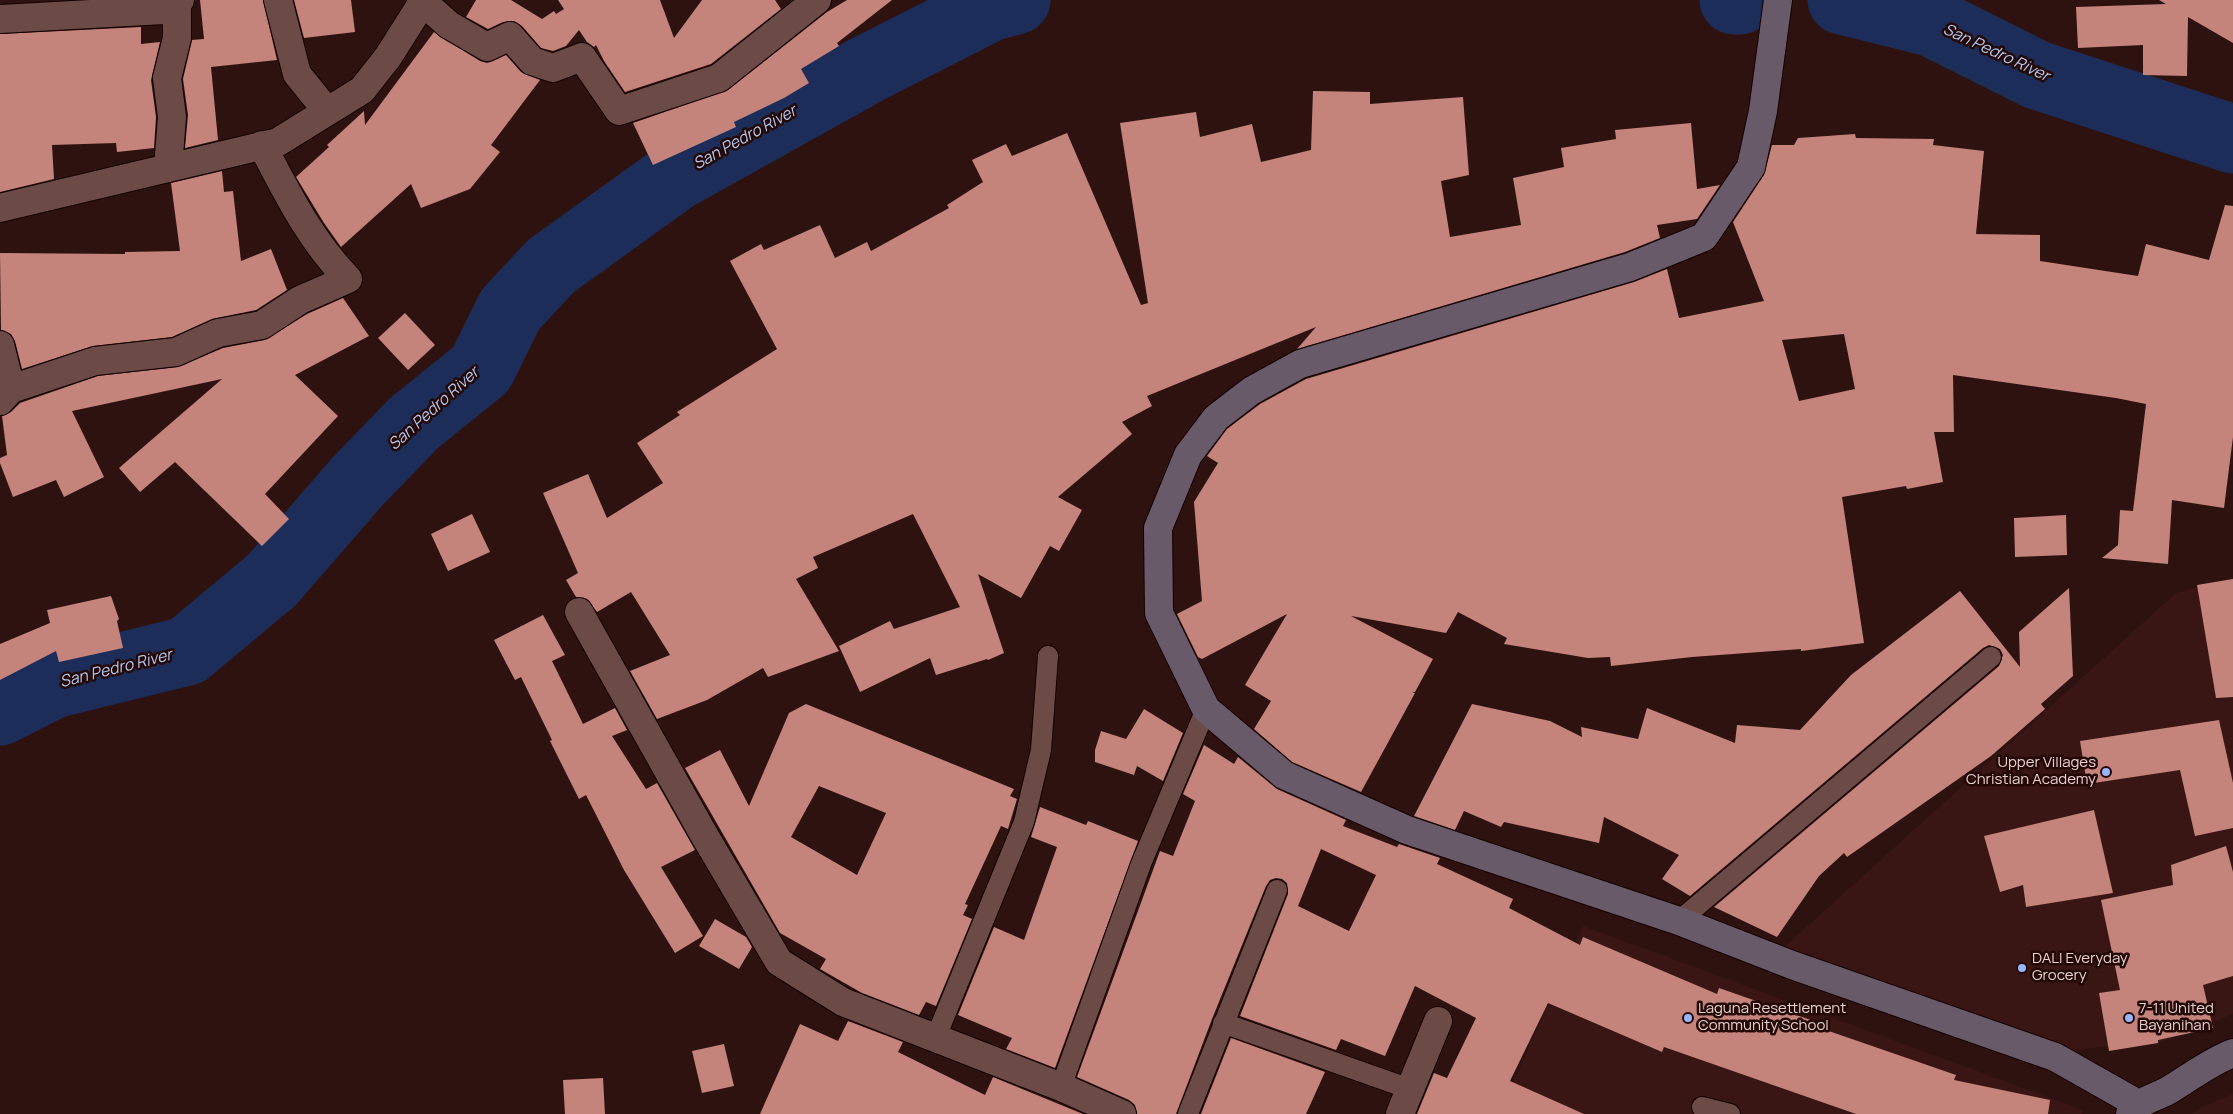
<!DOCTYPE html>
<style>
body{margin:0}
canvas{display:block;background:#2d120f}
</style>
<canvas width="2233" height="1114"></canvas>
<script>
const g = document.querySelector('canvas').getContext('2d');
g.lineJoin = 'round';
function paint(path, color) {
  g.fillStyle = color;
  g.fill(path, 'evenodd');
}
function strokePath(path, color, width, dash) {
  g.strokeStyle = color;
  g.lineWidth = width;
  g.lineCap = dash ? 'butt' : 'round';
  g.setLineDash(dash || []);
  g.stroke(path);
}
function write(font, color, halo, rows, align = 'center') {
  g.font = font + ' Manrope,sans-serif';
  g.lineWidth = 5;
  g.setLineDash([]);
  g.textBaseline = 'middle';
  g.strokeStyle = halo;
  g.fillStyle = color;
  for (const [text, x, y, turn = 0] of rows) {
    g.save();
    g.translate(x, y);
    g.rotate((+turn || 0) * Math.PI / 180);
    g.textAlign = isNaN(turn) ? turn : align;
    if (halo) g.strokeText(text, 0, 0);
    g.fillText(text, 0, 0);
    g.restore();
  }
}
const built = new Path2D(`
 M2233,578V1014L2158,1043L2054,1051L1780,951L2176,593Z
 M1583,926L2083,1110L2082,1114H1499Z
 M2233,1094V1114H2192L2201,1107Z`);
const river = new Path2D(`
 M1734,0H1740
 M1842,0L1931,22L2037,75L2233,139
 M0,711L53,684L187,651L272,580L357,482L414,423L481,369L510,310L551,266L676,176L868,69L992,6L1016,0`);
const building = new Path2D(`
 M200,0H263L277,60L211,67L218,140L185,148L188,115L183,79L192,40L204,39Z
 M294,0H351L355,32L304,38Z
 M476,0H511L542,19L554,11L556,14L564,9L558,0H660L674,38L702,0H775L781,9L711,64L625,92L604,61L596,45L594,47L587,42L579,30L566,46L553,51L541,48L522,26L514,21L503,22L488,29L466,17Z
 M847,0H892L837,43L839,46L801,69L809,83L784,98L734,122L736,127L653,165L633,123L728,90L827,12Z
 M2159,0H2233V43L2188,17L2187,76L2143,75V45L2078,48L2076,7L2166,4Z
 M141,27V44L160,42L151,80L156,117L154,148L117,152L116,143L52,145L54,179L0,192V34Z
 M434,32L480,61L487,63L493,61L506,55L521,72L540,80L491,145L500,152L470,189L421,208L411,184L341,247L324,223L296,177L329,147L327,145L364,111L365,125Z
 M1313,91L1370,92V104L1463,97L1469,175L1441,181L1450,237L1521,225L1513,178L1564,167L1561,148L1616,139L1615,130L1691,123L1697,189L1720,185L1697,219L1657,225L1660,238L1625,252L1297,349L1316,327L1147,396L1152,406L1122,422L1132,434L1058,497L1082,510L1059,551L1050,546L1021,598L978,574L1004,653L988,660L987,659L936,675L930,658L860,692L839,646L890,621L894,629L960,607L913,514L813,557L818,568L796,579L839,651L768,677L763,668L707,700L657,719L630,671L670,655L631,592L597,612L587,599L576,597L566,580L578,573L543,493L588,474L607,518L663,483L637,443L680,415L677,412L777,349L730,261L761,244L764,250L820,225L835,258L867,242L871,251L949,208L947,205L983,182L972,160L1006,144L1012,156L1067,133L1141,305L1148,303L1120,123L1196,112L1200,137L1252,124L1261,162L1311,150Z
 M1855,134L1856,138L1934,139L1933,145L1984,151L1976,234L2040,235V261L2138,276L2146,244L2209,260L2225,205L2233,206V437L2224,508L2172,500L2168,564L2102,558L2118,545L2120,510L2133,511L2146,404L2116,398L1953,375L1954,432H1934L1943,482L1907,489L1906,486L1842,497L1864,643L1801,651V649L1692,657L1611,666L1610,657L1588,658L1504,644L1507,638L1458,612L1446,633L1351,616L1433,659L1415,692H1412L1415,693L1361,792L1292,762L1254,729L1271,701L1245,685L1287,614L1202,659L1198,657L1177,614L1202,601L1194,502L1218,463L1207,456L1227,429L1260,404L1306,379L1634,282L1667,269L1679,318L1764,301L1733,222L1764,175L1772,145H1794L1798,138ZM1844,334L1855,389L1799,401L1782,340Z
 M222,171L224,192L233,191L241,261L271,249L287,290L256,310L212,319L172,337L93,346L22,369L15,341L11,334L1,330L0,253L125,254V252L180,251L171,183Z
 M343,298L369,336L295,375L338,416L265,494L289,519L262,546L175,462L140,492L119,468L222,379L72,411L104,477L64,497L56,480L13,497L0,463V458L7,455L2,416L11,412L20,403L98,376L178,367L223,348L265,340L307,314Z
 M405,313L435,345L408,370L378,338Z
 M472,514L490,552L448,571L431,534Z
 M2066,515L2067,555L2015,557L2014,518Z
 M2233,579V697L2216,698L2197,585Z
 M2069,588L2073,676L2041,704L2045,709L1991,756L1847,857L1844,853L1819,876L1777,937L1714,907L1999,666L2003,655L2000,649L1989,645L1983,648L1690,896L1662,879L1679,855L1604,817L1599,843L1504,822L1501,827L1464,811L1455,830L1414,816L1472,704L1550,721L1582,737L1581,727L1638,739L1647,708L1735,743L1737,725L1800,730L1851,675L1960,591L2020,667L2019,632Z
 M111,596L119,619L117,621L123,648L59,662L56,651L0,680V644L50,623L47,610Z
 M543,615L565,655L552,661L583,724L615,708L627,730L612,736L646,789L657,783L695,850L661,867L703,936L675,953L624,870L586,795L579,799L550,741L552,740L521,677L515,680L494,640Z
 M806,704L1014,789L1010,796L1017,799L1008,829L1001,826L965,904L968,905L963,915L972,919L936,1006L926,1002L919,1015L862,993L820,969L826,959L780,933L685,768L720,750L749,806L789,713ZM819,786L886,813L857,875L791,837Z
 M1144,709L1183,733L1163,781L1137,766L1134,775L1095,762V750L1101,731L1126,739Z
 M2219,720L2233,783V828L2195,836L2180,770L2087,784L2080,741Z
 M1204,745L1234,764L1238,757L1277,789L1346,820L1343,826L1397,847L1399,844L1440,858L1437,864L1513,899L1509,908L1580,945L1583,937L1717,994L1719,988L1825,1025L1823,1029L1956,1075L1954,1080L2050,1100L2048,1114H1856L1664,1047L1662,1052L1548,1003L1510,1081L1584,1114H1417L1434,1073L1447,1078L1476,1018L1415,986L1385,1056L1341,1039L1336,1050L1240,1016L1288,894L1287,883L1282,879L1276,878L1270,880L1266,886L1212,1019L1176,1114H1137L1135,1105L1129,1100L1077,1077L1160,851L1173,856L1195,801L1183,794ZM1321,849L1376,875L1349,931L1298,906Z
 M1040,807L1086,825L1088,821L1138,841L1055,1068L1006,1049L1012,1038L958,1015L994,927L1024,940L1057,847L1031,837Z
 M2094,810L2113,893L2026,907L2023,885L2000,892L1984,836Z
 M2226,846L2233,872V976L2203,985L2213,1028L2158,1040V1043L2109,1051L2099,993L2120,990L2101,900L2173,885L2171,865Z
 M715,919L746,937L752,947L739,969L699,946Z
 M848,1021L903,1042L898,1052L985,1095L993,1077L1083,1114H760L800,1024L838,1041Z
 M1231,1038L1325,1072L1306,1114H1201Z
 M724,1044L734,1086L702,1093L692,1051Z
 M603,1078L605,1114H565L563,1080Z`);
const lane = new Path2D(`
 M1679,921L1991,657
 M1223,1023L1410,1089
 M936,1037L1024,822L1041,750L1048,656
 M1061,1087L1141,864L1206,709
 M1702,1107L1730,1114
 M1188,1114L1277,890`);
const street = new Path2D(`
 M278,0L297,74L327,111
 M423,2L449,25L487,47L510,36L532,61L553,68L582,57L619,111L719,78L817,0
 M0,19L164,10L177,4L180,0
 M168,168L172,117L167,78L177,38V4
 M0,208L278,142L362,90L388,57L424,0
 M0,345L11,389
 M0,401L11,389L95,361L176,352L218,333L262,325L300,300L348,279C309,238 288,195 262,145
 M579,612L703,833L779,962L843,1002L1061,1087L1122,1114
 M1400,1114L1438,1021`);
const secondary = new Path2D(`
 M1778,0L1763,111L1751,167L1704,237L1630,267L1300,364L1251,391L1216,418L1188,455L1158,528L1159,613L1206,709L1284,775L1407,830L1679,921L1792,965L2055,1057L2138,1104
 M2130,1114C2142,1099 2153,1099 2169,1090C2191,1077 2209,1062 2233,1053`);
const markers = [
 [2106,772,5,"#97b6fd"],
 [2022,968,5,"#97b6fd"],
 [1688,1018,5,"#97b6fd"],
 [2129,1018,5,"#97b6fd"]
];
const poiNames = [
 ["Upper Villages",2096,763,"right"],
 ["Christian Academy",2096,780,"right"],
 ["DALI Everyday",2032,959],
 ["Grocery",2032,976],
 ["Laguna Resettlement",1698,1009],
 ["Community School",1698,1026],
 ["7-11 United",2139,1009],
 ["Bayanihan",2139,1026]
];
const waterNames = [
 ["San Pedro River",1996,53,25],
 ["San Pedro River",745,138,-29],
 ["San Pedro River",434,409,-42],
 ["San Pedro River",116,669,-14]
];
paint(built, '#391613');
strokePath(river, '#1c2d59', 69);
paint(building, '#c4837b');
strokePath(lane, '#140000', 22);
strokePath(street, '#140000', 30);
strokePath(secondary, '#140000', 30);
strokePath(lane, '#6c4b46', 20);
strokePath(street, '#6c4b46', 28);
strokePath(secondary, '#695a6a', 28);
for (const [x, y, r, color] of markers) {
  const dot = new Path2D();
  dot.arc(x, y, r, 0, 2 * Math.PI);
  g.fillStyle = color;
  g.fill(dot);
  strokePath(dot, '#230806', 2);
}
write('15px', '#e5d0cd', '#230806', poiNames, 'left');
write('italic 16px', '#b3c8f4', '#230806', waterNames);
</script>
